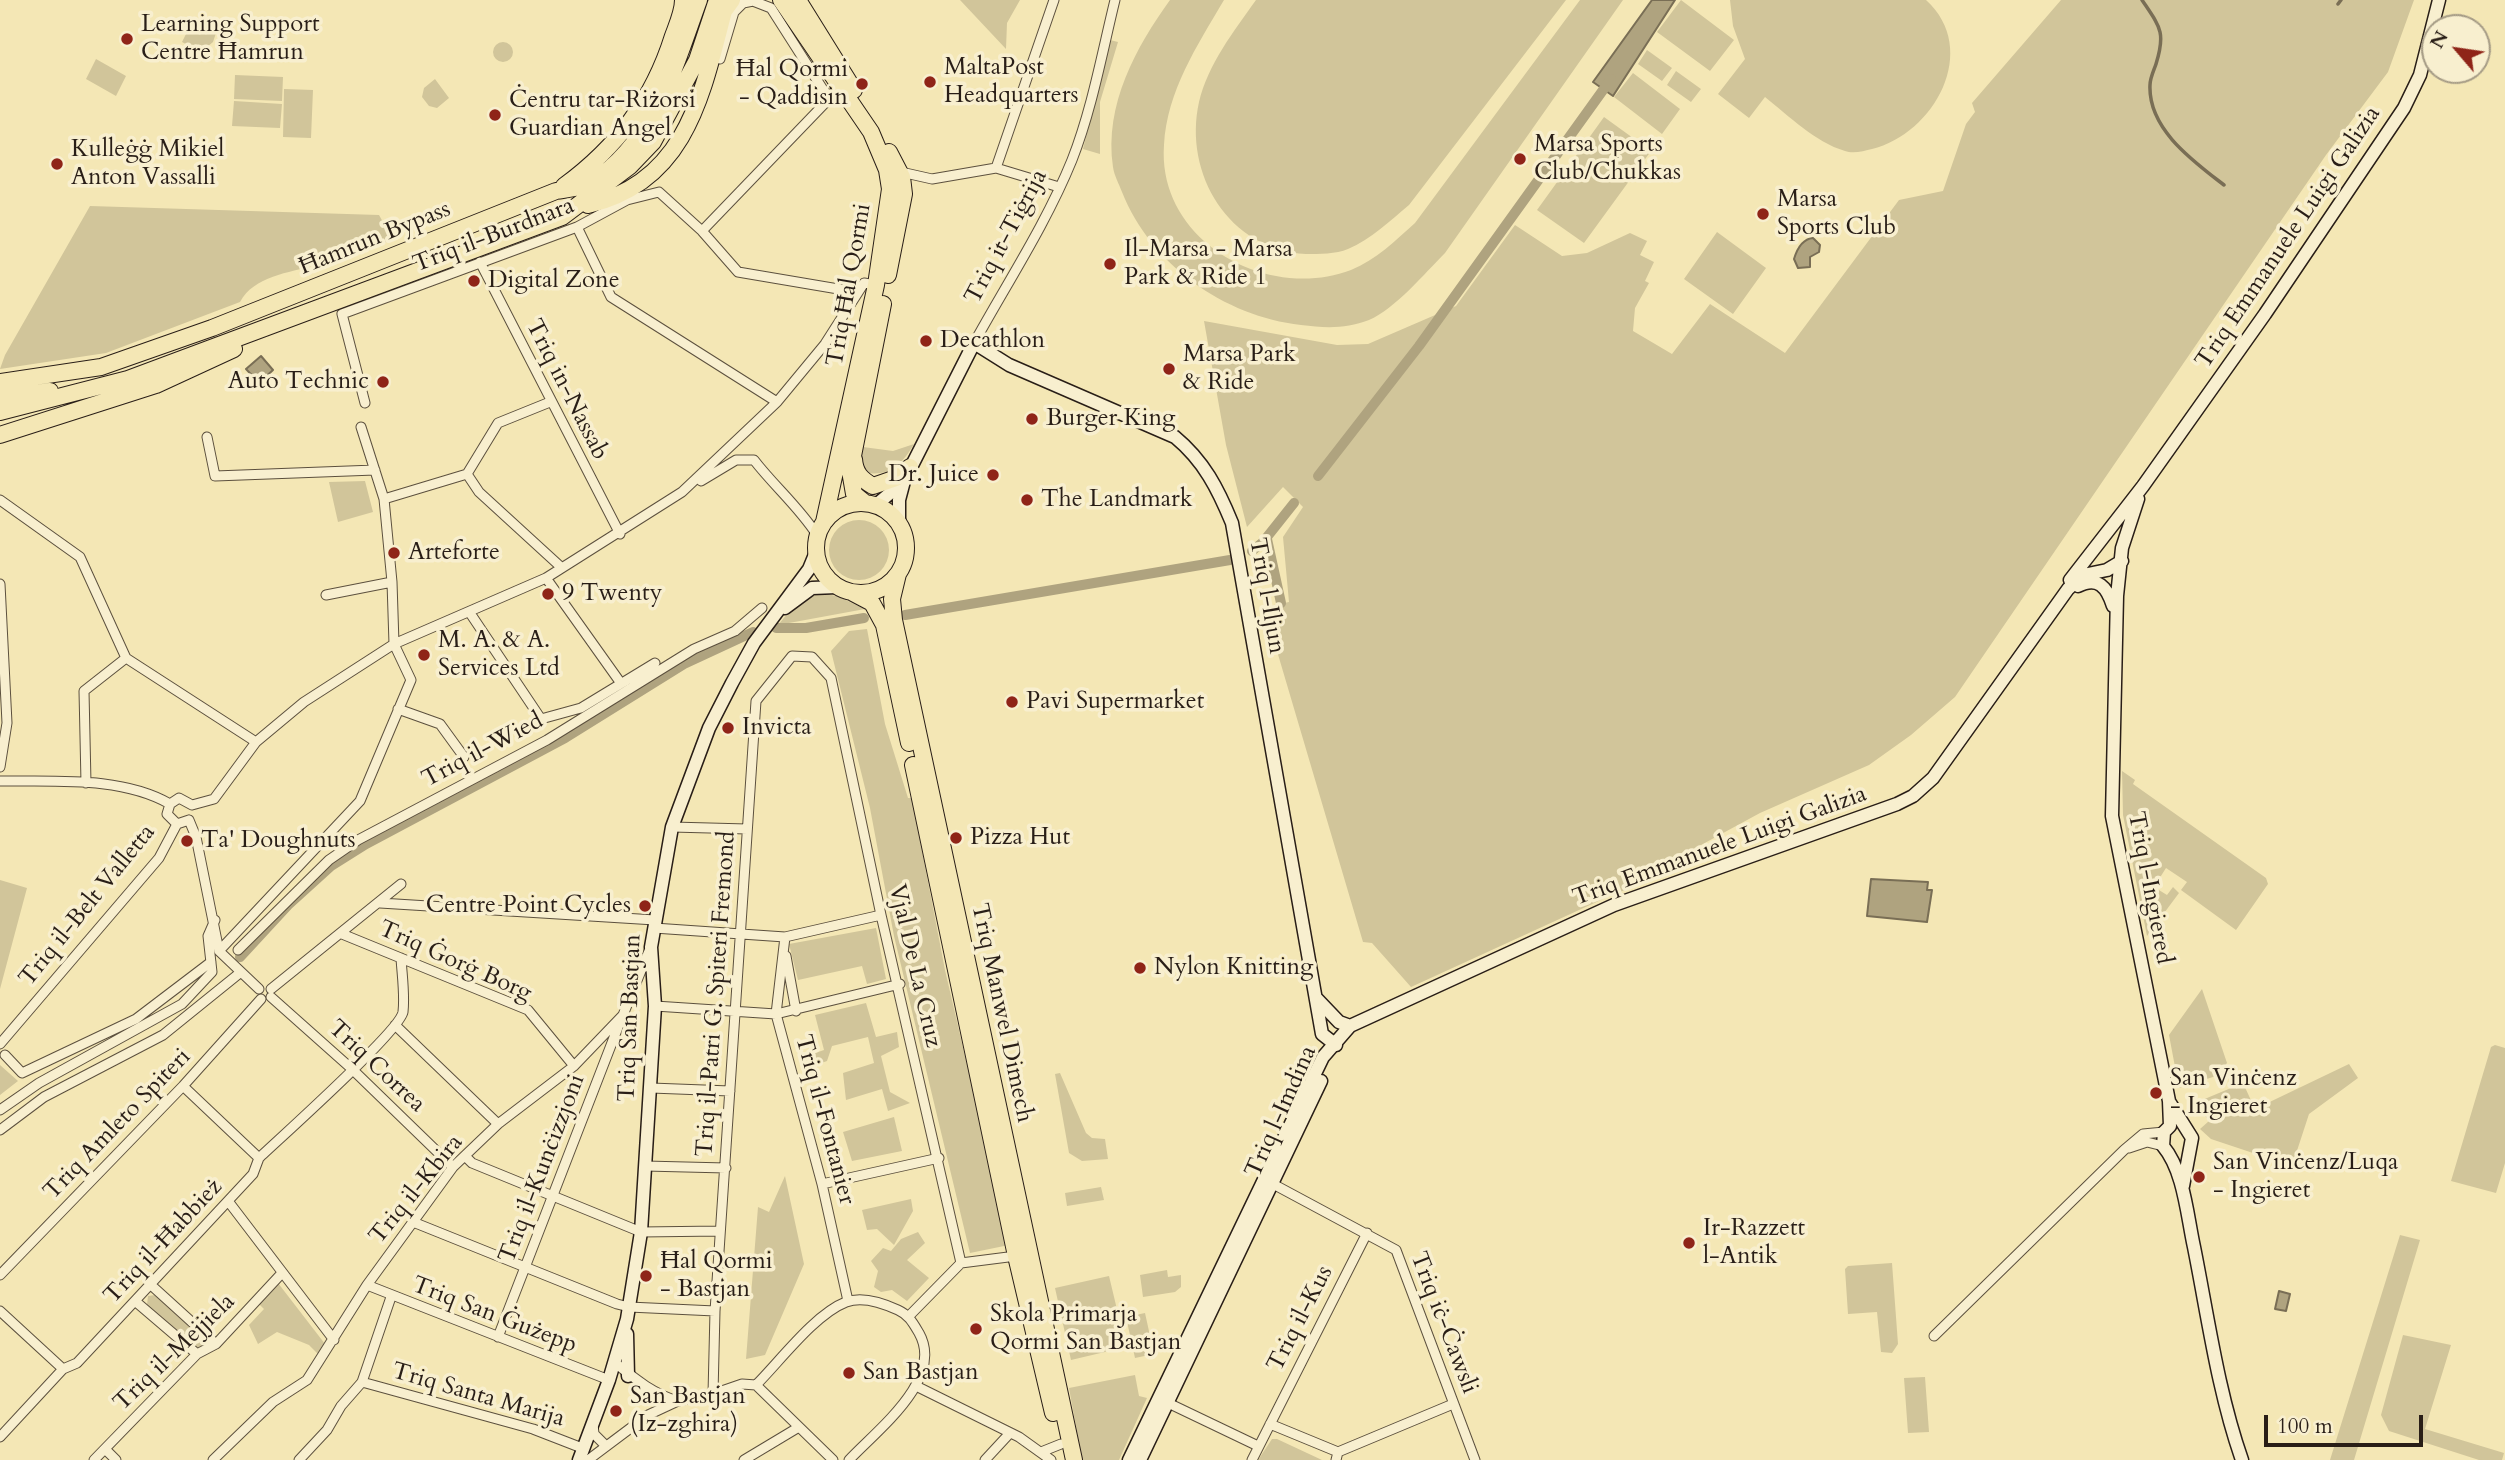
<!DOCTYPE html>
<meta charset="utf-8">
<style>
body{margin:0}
#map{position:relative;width:2505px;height:1460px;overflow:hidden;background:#f4e7b5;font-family:Cardo,serif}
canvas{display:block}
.north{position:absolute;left:2421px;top:14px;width:70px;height:70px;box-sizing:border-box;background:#f8efcf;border:2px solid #a59b85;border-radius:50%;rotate:299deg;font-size:19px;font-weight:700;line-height:28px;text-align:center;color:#291e17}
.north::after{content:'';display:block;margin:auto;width:24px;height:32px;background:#8f2418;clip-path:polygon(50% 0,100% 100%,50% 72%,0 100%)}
.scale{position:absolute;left:2264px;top:1415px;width:159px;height:32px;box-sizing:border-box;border:4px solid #291e17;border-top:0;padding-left:9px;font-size:21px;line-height:24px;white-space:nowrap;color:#291e17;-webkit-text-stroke:5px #f8efcf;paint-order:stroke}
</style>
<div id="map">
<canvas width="2505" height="1460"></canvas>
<div class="north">N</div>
<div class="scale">100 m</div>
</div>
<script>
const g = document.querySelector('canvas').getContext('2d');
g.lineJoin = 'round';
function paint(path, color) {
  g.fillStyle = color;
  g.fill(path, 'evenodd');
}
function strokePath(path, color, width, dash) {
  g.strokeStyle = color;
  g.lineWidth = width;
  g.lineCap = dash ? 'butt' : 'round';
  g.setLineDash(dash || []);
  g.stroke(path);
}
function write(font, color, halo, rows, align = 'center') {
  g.font = font + ' Cardo,serif';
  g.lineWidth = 7;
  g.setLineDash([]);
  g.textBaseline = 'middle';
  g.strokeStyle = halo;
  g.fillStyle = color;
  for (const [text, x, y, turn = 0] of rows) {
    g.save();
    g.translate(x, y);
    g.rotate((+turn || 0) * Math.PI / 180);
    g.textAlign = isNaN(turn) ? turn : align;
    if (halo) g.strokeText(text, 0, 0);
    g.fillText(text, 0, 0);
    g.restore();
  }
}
const green = new Path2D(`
 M960,0H1020L1007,23L1006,49Z
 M1170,0H1224C1197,46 1167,91 1164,145C1157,241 1267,302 1351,270C1376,260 1396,240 1415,223L1580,0H1623L1445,253C1425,273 1395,309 1369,320C1346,329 1325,328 1301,325C1224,316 1151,265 1122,192C1119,184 1114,175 1113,167C1104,105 1136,47 1170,0Z
 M1256,0H1566L1409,205C1390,221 1371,239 1348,249C1336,254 1319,254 1306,254C1229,250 1183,174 1199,102C1208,64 1234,31 1256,0Z
 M1681,0L1734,40L1710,71L1657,32Z
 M1730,0H1926C1981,50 1934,134 1872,149C1864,151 1853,154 1845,151C1815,142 1789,116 1765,97L1749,118L1718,94L1745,59L1733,26Z
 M2061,0H2414L2388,72L2326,155L1955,697L1911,735L1869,765L1760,813L1690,851L1696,865L1614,894L1411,987L1372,943L1363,942L1264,607L1289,602L1283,537L1303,507L1283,487L1247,527L1226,445L1204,321L1337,345L1368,344L1456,306L1515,225L1562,256L1587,253L1630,233L1647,241L1640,255L1654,262L1645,281L1649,283L1635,308L1633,331L1672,354L1710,304L1785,353L1899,200L1943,191L1966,124L1975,112L1972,103Z
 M188,30L216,33L213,42L201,52L182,42Z
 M1110,40L1118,42L1100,102V154L1083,149Z
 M493 52a10 10 0 1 1 20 0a10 10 0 1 1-20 0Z
 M1647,50L1672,68L1662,81L1638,64Z
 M96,59L126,76L116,96L86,79Z
 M1676,71L1701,89L1691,102L1667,85Z
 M1633,73L1680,109L1662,134L1614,97Z
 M235,75L283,77L282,101L234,99Z
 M435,79L449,98L437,108L429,106L422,97L424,88Z
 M284,89L313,90L311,138L283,137Z
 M234,101L282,104L280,128L232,126Z
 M1604,117L1651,151L1584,243L1537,210Z
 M90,206L379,215L393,240C367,248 341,257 315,265C289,273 254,276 240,302L106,353L0,369L5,355Z
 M1717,232L1766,268L1733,314L1684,279Z
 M914,444C902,464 891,476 867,473L859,465L863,447L893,451Z
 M365,481L373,512L338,522L329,482Z
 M829 550a30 30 0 1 1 60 0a30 30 0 1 1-60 0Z
 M819,593L837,596L865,609L778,625L793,607Z
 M867,629L885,724L908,798H912L945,970L1009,1245L970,1253L894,936L870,808L831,651L849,631Z
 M2122,771L2135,780L2133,784L2266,878L2268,884L2236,930L2181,890L2187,882L2166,868L2154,887L2167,895L2173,887L2179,893L2147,936L2123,815Z
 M0,880L27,888L0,989Z
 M876,928L886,979L867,984L862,966L798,980L789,944Z
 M2202,989L2227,1063L2216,1076L2179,1088L2169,1035Z
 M866,1003L876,1037L897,1032L899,1047L881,1056L890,1092L910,1103L888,1111L882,1089L846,1100L843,1073L874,1063L868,1037L832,1046L827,1061L802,1070L801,1058L824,1050L815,1015Z
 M2495,1045L2505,1048V1163L2496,1193L2451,1181L2491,1047Z
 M2349,1064L2358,1078L2309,1114L2292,1166L2211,1139L2200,1129L2209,1121L2195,1103L2243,1083L2255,1109Z
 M0,1065L18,1081L0,1095Z
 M1060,1073L1086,1133L1092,1138L1105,1139L1108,1159L1082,1161L1069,1153L1055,1074Z
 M894,1117L902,1151L852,1161L843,1132Z
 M785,1176L804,1264L765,1355L746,1359L758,1207L769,1212Z
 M1101,1187L1104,1200L1067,1206L1065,1193Z
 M911,1199L913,1211L894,1245L877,1229L867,1230L862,1210Z
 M918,1232L925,1243L907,1260L929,1278L907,1301L892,1290L881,1292L874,1287L878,1271L871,1261L883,1248L891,1251L901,1239Z
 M2400,1235L2420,1240L2354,1460H2330Z
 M1892,1263L1898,1344L1892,1353L1881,1352L1877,1312L1848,1314L1845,1269L1848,1266Z
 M1167,1270L1168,1277L1181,1275V1287L1175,1292L1143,1297L1140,1275Z
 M1109,1276L1126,1347L1071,1360L1055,1288Z
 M278,1283L325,1344L318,1354L309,1345L277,1332L258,1344L249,1325L264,1309L259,1304Z
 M155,1295L202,1338L203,1346L197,1348L147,1305L148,1296Z
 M1145,1313L1154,1354L1135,1358L1126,1317Z
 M2403,1335L2451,1345L2425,1429L2504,1453L2502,1460H2479L2389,1431L2381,1415Z
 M1135,1375L1139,1396L1147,1398L1119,1460H1082L1069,1388Z
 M1925,1377L1929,1432L1908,1433L1904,1378Z
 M1272,1439H1277L1322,1460H1258Z`);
const water = new Path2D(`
 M1652,0H1675L1613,96L1593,82Z
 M1813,238L1820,245L1819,252L1810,257V267L1798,268L1794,259C1797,249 1802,239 1813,238Z
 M261,356L273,370L259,383L246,369Z
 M1871,879L1928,882L1927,890H1932L1927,922L1867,916Z
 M2279,1291L2290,1294L2286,1311L2275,1309Z`);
const stream = new Path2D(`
 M2142,0C2160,27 2166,32 2156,64C2154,70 2150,78 2150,85C2148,129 2193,161 2224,185
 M2338,4L2341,0`);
const canal = new Path2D(`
 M1318,476L1419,346L1611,79
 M1267,539L1281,603
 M1252,551L1263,542L1294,503
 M905,615L1230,560
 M776,628H806L864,618
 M240,957L288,905L331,866L366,844L565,738L684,664L753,632`);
const street = new Path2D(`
 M996,168L1054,0
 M901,172L932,179L996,168L1059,187
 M577,227L611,297L777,402
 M702,231L829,99L771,8L753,1L743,3L734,12L720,59
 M480,262L620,534
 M974,343C1007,283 1046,224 1072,160C1092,109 1102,53 1115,0
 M365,403L342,314L577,227L627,200L659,192L702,231L738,272L856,292
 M207,437L215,476L375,470
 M467,474L479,492L562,568
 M701,481L736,460H754C774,486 799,507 817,535
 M384,499L467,474L498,423L550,402
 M0,500L80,557L126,658L256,742
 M546,578L620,682
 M0,584L7,723L0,767
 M326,595L392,582
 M470,613L541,719L581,708L655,663
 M398,709L440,724L464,757
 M0,781C55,782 121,776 170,804
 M86,783L84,691L126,658
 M189,820L196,837L219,951L259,989
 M177,824L167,814L170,804L179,798L192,805L214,799L256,742L304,702L394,644L546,578L682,492L777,402L825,344L864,283L876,285
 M672,827L747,829
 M380,903L655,920
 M654,928L785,937L881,915
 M342,934L528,1010L574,1066
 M785,937L776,1014L822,1184L848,1301
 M238,950L329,860L358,840L547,740L694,649L735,631L762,608
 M219,951L360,801L411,680L394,644L392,582L384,499L361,427
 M786,956L796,1011
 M271,989L401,884
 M271,997L353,1070L453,1167
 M655,1006L776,1014L900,984
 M395,1025L498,1124
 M0,1044L159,858L177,824L189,820
 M5,1055L22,1073L136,1019L211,962
 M183,1086L259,1158
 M651,1088L730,1091
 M0,1110L39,1083L182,1004L212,972L208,936L215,920
 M0,1130L44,1097L163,1035L241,972
 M2129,1148L2147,1142L2163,1146
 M465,1156L472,1163L641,1232L720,1231
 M645,1166L726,1168
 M822,1184L939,1158
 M1273,1184L1396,1250L1475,1460
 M228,1201L334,1340
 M413,1222L617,1304L629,1307L715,1311
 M0,1275L183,1086L261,999
 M151,1285L216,1344
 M367,1285L609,1380
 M135,1301L197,1354
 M0,1311L63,1369
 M909,1316L961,1263L1016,1256
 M1934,1336L2124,1150L2143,1134L2164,1132
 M498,1337L620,1022
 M614,1362C634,1378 653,1394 678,1401
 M362,1382L533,1429L582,1448
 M756,1385C780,1361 815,1314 846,1302C862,1296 883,1303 898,1310C909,1315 913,1323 919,1333C945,1379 877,1430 849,1460
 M918,1387L1019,1437L1051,1460
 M713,1394L715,1311L756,701L792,656L812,657L831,678L881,915L961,1263
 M1166,1402L1258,1446
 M593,1424L594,1434L605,1445
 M1270,1424L1338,1452
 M0,1437L63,1369L77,1363L253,1174L259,1158C280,1138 400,1031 403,1012C405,995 402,975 401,958
 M105,1449L116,1460
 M1041,1452L1061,1444
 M94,1460L197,1354L216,1344L282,1273
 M213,1460L273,1402L307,1380L367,1285L453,1167L498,1124L574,1066L623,1015L649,951
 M299,1460L327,1430L341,1406L362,1382L391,1297
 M588,1460L648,1415L678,1401L713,1394L742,1384L756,1385L833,1460
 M744,1460L799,1427
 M985,1460L1010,1433
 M1252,1460L1367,1233
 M1336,1460L1338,1452L1453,1404`);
const secondary = new Path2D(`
 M2138,499L2122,548L2117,596L2112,816L2169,1101L2170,1126
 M876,505L901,484
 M899,522V500L904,481L974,343L1009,365L1175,437C1204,461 1218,489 1232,523L1322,1034L1336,1045
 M2070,580L2143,486L2265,314L2404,108L2420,75L2439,0
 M2078,586C2098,576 2107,587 2113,606
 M785,608L812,588L837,587
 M1317,999L1339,1022L1350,1026
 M2170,1103L2192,1138L2183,1186
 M2170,1126L2164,1132L2163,1146C2184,1171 2187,1215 2194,1247C2208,1317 2218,1392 2242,1460
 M627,1334L628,1376
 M579,1460L609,1380L627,1319L641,1232L655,1006L651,947L672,827L709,728L732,683L754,643L809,569L816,552
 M1129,1460L1323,1057L1350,1026L1614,905L1897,804L1913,796L1933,778L2068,589L2083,575L2107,570L2122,561
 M1140,1460L1321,1081`);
const highway = new Path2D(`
 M781,0L871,132L887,170L890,189L876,285L824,522
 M798,0L854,90
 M564,186C617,147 653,100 673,36C677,25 683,12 683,0
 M588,205C686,182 702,95 724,11L732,0
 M888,275L904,194L902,177L889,152
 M0,382L101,367L212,328L556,191C567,189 583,188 592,182C655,141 675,66 699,0
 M0,398L50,391
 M0,412L128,379L562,217L630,166L653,142L697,60L717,0
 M0,435L156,385L234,349
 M854,459C855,473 861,479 873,486L896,478L910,467
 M864,502L854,494L850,471L883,304
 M816 548a45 45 0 1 1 90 0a45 45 0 1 1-90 0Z
 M898,574L892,599L894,620L1074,1460
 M853,593L872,603L884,625L909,743
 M913,765L1016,1256L1053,1413`);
const markers = [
 [127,39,7,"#8f2418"],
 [930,82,7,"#8f2418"],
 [862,84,7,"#8f2418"],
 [495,115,7,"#8f2418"],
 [1520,159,7,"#8f2418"],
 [57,164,7,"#8f2418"],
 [1763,214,7,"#8f2418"],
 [1110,264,7,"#8f2418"],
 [474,281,7,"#8f2418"],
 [926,341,7,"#8f2418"],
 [1169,369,7,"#8f2418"],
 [383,382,7,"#8f2418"],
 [1032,419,7,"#8f2418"],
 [993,475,7,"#8f2418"],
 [1027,500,7,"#8f2418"],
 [394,553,7,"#8f2418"],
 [548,594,7,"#8f2418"],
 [424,655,7,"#8f2418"],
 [1012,702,7,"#8f2418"],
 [728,728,7,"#8f2418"],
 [956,838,7,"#8f2418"],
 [187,841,7,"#8f2418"],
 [645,906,7,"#8f2418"],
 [1140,968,7,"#8f2418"],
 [2156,1093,7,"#8f2418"],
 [2199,1177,7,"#8f2418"],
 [1689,1243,7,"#8f2418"],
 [646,1276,7,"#8f2418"],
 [976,1329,7,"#8f2418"],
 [849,1373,7,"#8f2418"],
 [616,1411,7,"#8f2418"]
];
const poiNames = [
 ["Learning Support",141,25],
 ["Centre Ħamrun",141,53],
 ["MaltaPost",944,68],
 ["Headquarters",944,96],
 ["Ħal Qormi",848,70,"right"],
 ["- Qaddisin",848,98,"right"],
 ["Ċentru tar-Riżorsi",509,101],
 ["Guardian Angel",509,129],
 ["Marsa Sports",1534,145],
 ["Club/Chukkas",1534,173],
 ["Kulleġġ Mikiel",71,150],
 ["Anton Vassalli",71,178],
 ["Marsa",1777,200],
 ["Sports Club",1777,228],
 ["Il-Marsa - Marsa",1124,250],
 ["Park & Ride 1",1124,278],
 ["Digital Zone",488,281],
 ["Decathlon",940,341],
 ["Marsa Park",1183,355],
 ["& Ride",1183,383],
 ["Auto Technic",369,382,"right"],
 ["Burger King",1046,419],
 ["Dr. Juice",979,475,"right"],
 ["The Landmark",1041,500],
 ["Arteforte",408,553],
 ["9 Twenty",562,594],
 ["M. A. & A.",438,641],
 ["Services Ltd",438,669],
 ["Pavi Supermarket",1026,702],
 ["Invicta",742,728],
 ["Pizza Hut",970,838],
 ["Ta' Doughnuts",201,841],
 ["Centre Point Cycles",631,906,"right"],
 ["Nylon Knitting",1154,968],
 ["San Vinċenz",2170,1079],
 ["- Ingieret",2170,1107],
 ["San Vinċenz/Luqa",2213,1163],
 ["- Ingieret",2213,1191],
 ["Ir-Razzett",1703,1229],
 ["l-Antik",1703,1257],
 ["Ħal Qormi",660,1262],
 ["- Bastjan",660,1290],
 ["Skola Primarja",990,1315],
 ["Qormi San Bastjan",990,1343],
 ["San Bastjan",863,1373],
 ["San Bastjan",630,1397],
 ["(Iz-zghira)",630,1425]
];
const streetNames = [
 ["Triq il-Burdnara",494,236,-21],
 ["Triq it-Tiġrija",1007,237,-62],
 ["Triq Emmanuele Luigi Galizia",2289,238,-56],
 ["Ħamrun Bypass",375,239,-22],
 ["Triq Ħal Qormi",850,285,-80],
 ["Triq in-Nassab",566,390,63],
 ["Triq l-Iljun",1266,596,80],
 ["Triq il-Wied",483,751,-28],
 ["Triq Emmanuele Luigi Galizia",1720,847,-20],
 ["Triq l-Ingiered",2149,888,79],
 ["Triq il-Belt Valletta",88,906,-51],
 ["Triq Ġorġ Borg",455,962,24],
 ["Vjal De La Cruz",914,966,77],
 ["Triq il-Patri G. Spiteri Fremond",717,994,-86],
 ["Triq Manwel Dimech",1001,1013,78],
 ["Triq San Bastjan",631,1018,-88],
 ["Triq Correa",376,1067,43],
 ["Triq l-Imdina",1282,1112,-66],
 ["Triq il-Fontanier",824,1120,75],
 ["Triq Amleto Spiteri",118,1125,-46],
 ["Triq il-Kunċizzjoni",543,1169,-69],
 ["Triq il-Kbira",417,1190,-51],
 ["Triq il-Ħabbież",164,1242,-47],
 ["Triq San Ġużepp",494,1316,21],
 ["Triq il-Kus",1301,1319,-63],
 ["Triq iċ-Ċawsli",1443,1323,69],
 ["Triq il-Mejjiela",175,1353,-44],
 ["Triq Santa Marija",478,1396,16]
];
paint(green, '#d1c59a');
paint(water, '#afa37f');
strokePath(water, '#796e55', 2);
strokePath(stream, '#796e55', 3.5);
strokePath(canal, '#afa37f', 10);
strokePath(street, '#5c503e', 11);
strokePath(secondary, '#291e17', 15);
strokePath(highway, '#291e17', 18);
strokePath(street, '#f8efcf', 9);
strokePath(secondary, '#f8efcf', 12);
strokePath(highway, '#f4e7b5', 16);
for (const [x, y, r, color] of markers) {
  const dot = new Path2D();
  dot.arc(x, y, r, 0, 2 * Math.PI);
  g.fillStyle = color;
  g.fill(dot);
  strokePath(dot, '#f8efcf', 2.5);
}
write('24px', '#291e17', '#f8efcf', poiNames, 'left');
write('24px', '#291e17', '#f8efcf', streetNames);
</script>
